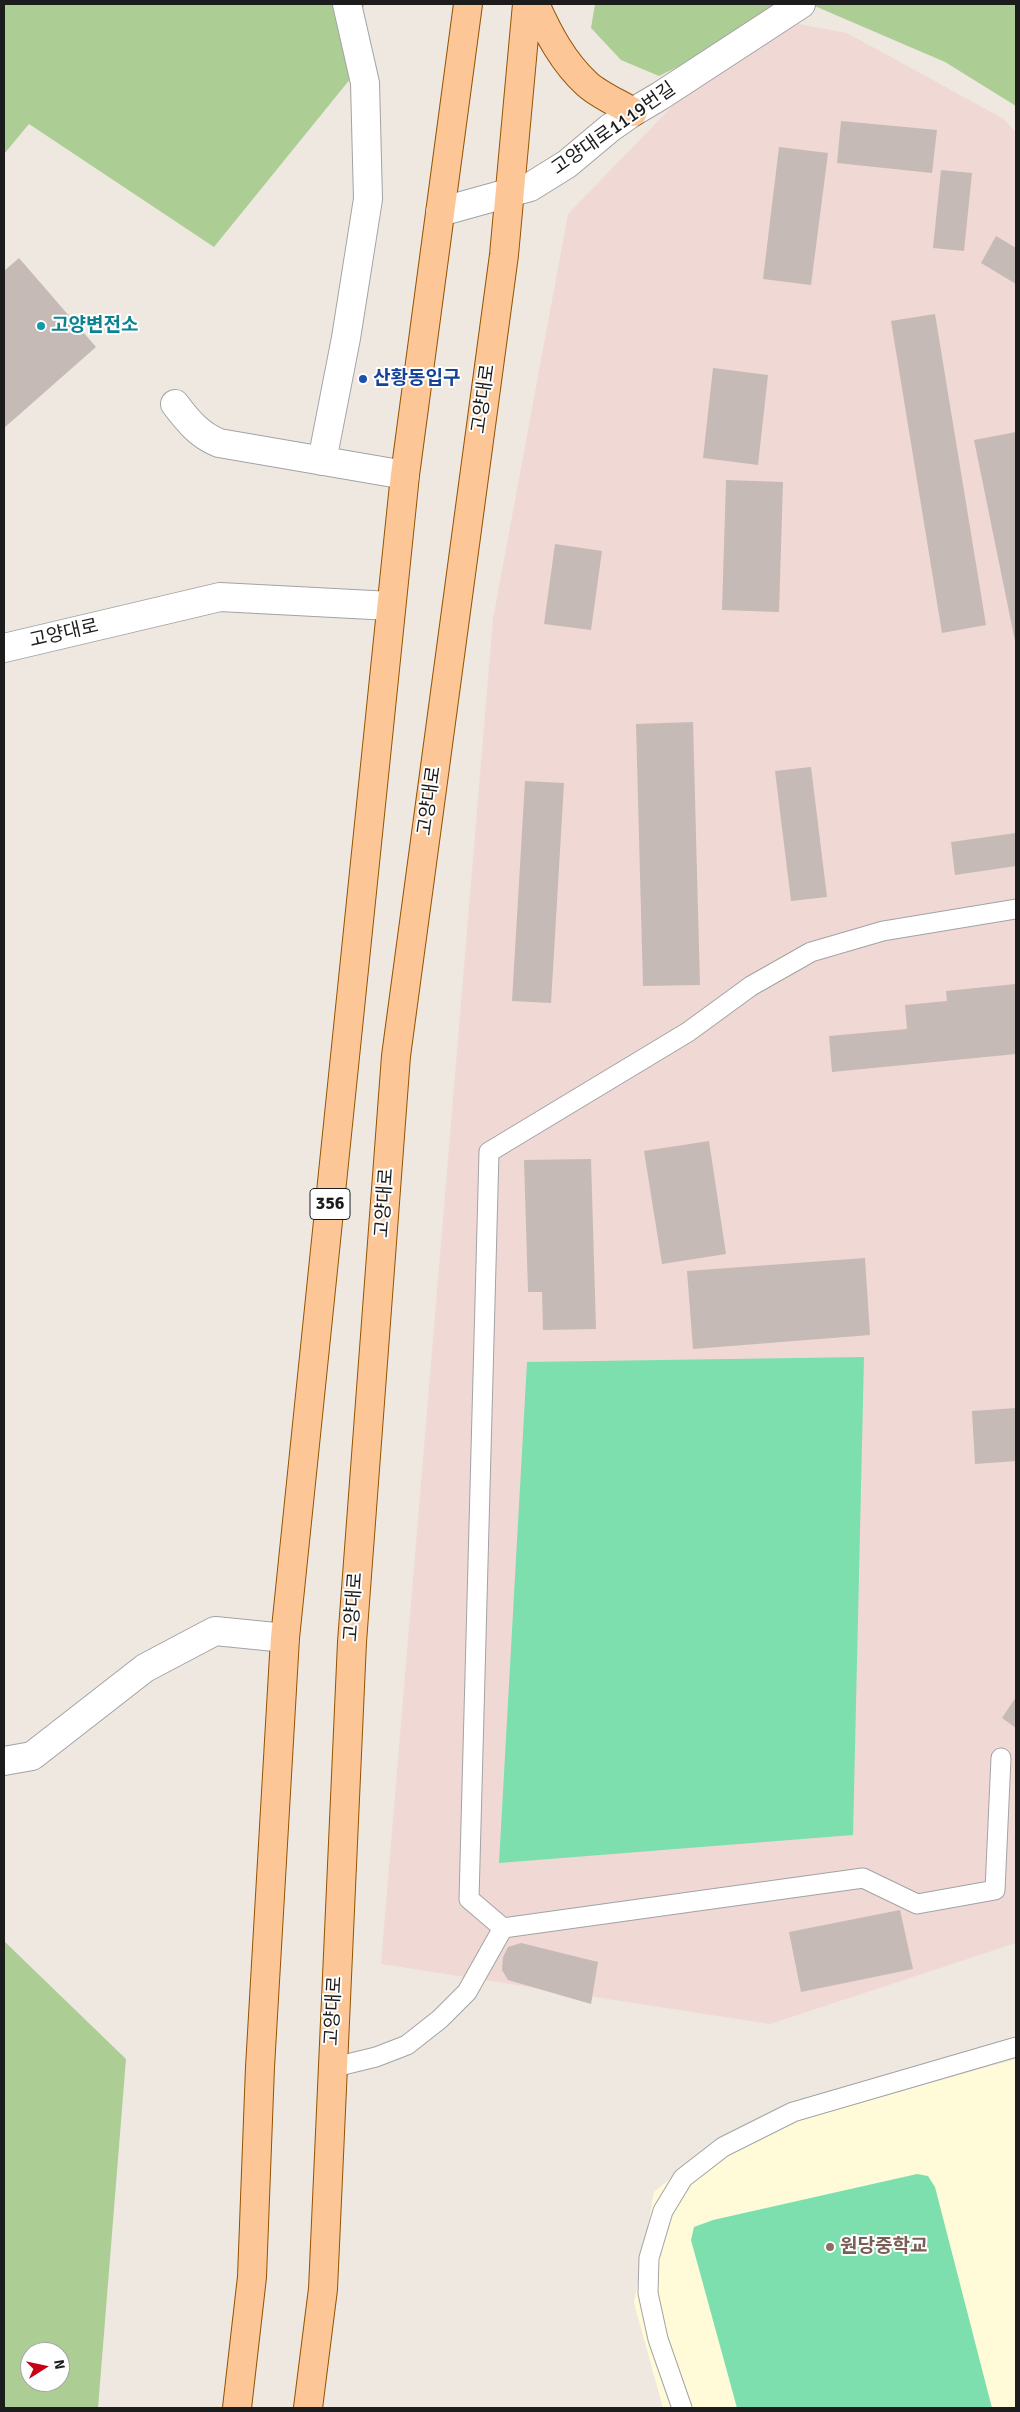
<!DOCTYPE html>
<meta charset="utf-8">
<style>
body{margin:0}
#map{position:relative;width:1020px;height:2412px;overflow:hidden;background:#eee8e1;font-family:Signika,sans-serif}
canvas{display:block}
.frame{position:absolute;inset:0;border:5px solid #1c1c1c;pointer-events:none}
.north{position:absolute;left:20px;top:2342px;width:50px;height:50px;box-sizing:border-box;background:#fff;border:1px solid #a4a4a4;border-radius:50%;rotate:80deg;font-size:14px;font-weight:700;line-height:20px;text-align:center;color:#1c1c1c}
.north::after{content:'';display:block;margin:auto;width:18px;height:22px;background:#c80016;clip-path:polygon(50% 0,100% 100%,50% 72%,0 100%)}
</style>
<div id="map">
<canvas width="1020" height="2412"></canvas>
<div class="frame"></div>
<div class="north">N</div>
</div>
<script>
const g = document.querySelector('canvas').getContext('2d');
g.lineJoin = 'round';
function paint(path, color) {
  g.fillStyle = color;
  g.fill(path, 'evenodd');
}
function strokePath(path, color, width, dash) {
  g.strokeStyle = color;
  g.lineWidth = width;
  g.lineCap = dash ? 'butt' : 'round';
  g.setLineDash(dash || []);
  g.stroke(path);
}
function write(font, color, halo, rows, align = 'center') {
  g.font = font + ' Signika,"Noto Sans KR",sans-serif';
  g.lineWidth = 4;
  g.setLineDash([]);
  g.textBaseline = 'middle';
  g.strokeStyle = halo;
  g.fillStyle = color;
  for (const [text, x, y, turn = 0] of rows) {
    g.save();
    g.translate(x, y);
    g.rotate((+turn || 0) * Math.PI / 180);
    g.textAlign = isNaN(turn) ? turn : align;
    if (halo) g.strokeText(text, 0, 0);
    g.fillText(text, 0, 0);
    g.restore();
  }
}
const education = new Path2D(`
 M1016,2059V2408H663L634,2303L654,2192L712,2145Z`);
const military = new Path2D(`
 M798,24L847,33L1004,119L1016,133V1943L770,2024L381,1964L493,619L568,214L685,93Z`);
const forest = new Path2D(`
 M4,4H364L351,78L214,247L29,124L4,154Z
 M595,4H805L659,76L621,60L591,28Z
 M810,4H1016V106L945,62Z
 M4,1941L126,2059L98,2408H4ZM30,2352H60V2382H30Z`);
const pitch = new Path2D(`
 M864,1357L853,1835L499,1863L527,1362Z
 M917,2174L928,2176L935,2187L992,2408H737L691,2240L694,2227L713,2220Z`);
const building = new Path2D(`
 M841,121L937,130L932,173L837,163Z
 M779,147L828,153L811,285L763,279Z
 M941,170L972,173L964,251L933,248Z
 M996,236L1016,248V284L981,263Z
 M19,258L96,347L4,428V271Z
 M935,314L986,625L942,633L891,321Z
 M713,368L768,375L758,465L703,458Z
 M1016,432V641H1015L974,440Z
 M726,480L783,482L779,612L722,610Z
 M555,544L602,551L591,630L544,624Z
 M693,722L700,985L643,986L636,724Z
 M811,767L827,897L791,901L775,771Z
 M525,781L564,783L551,1003L512,1001Z
 M1016,833V866L955,875L951,842Z
 M1016,984V1054L832,1072L829,1036L907,1029L905,1005L947,1001L946,991Z
 M709,1141L726,1254L662,1264L644,1151Z
 M591,1159L596,1329L543,1330L542,1292H528L524,1160Z
 M865,1258L870,1335L693,1349L687,1271Z
 M1016,1408V1461L975,1464L972,1411Z
 M1016,1697V1728L1002,1718Z
 M900,1910L913,1969L801,1992L789,1932Z
 M521,1943L598,1962L591,2004L508,1980L502,1970L503,1957L508,1947Z`);
const service = new Path2D(`
 M1001,1758L995,1890L917,1904L863,1878L503,1928L469,1899L489,1152L688,1032L751,986L811,952L883,931L1016,909
 M331,2081L339,2066L376,2057L407,2045L440,2019L467,1992L503,1928
 M682,2408L658,2339L648,2293L649,2258L663,2211L683,2178L723,2147L793,2112L1016,2047`);
const minor = new Path2D(`
 M440,212L530,187L567,164L610,128L633,112L660,96L801,4
 M175,404C188,421 199,435 219,443L405,475
 M322,461L346,338L368,199L365,83L347,4
 M4,648L220,597L391,606
 M4,1761L32,1756L145,1668L215,1631L285,1638`);
const primary = new Path2D(`
 M535,4C548,33 563,62 587,84C599,95 618,103 633,112
 M237,2408L252,2277L260,2067L285,1638L405,475L468,4
 M308,2408L323,2289L352,1642L396,1056L504,255L527,4`);
const markers = [
 [41,326,5,"#0f9aa8"],
 [363,379,5,"#1a4fb4"],
 [830,2247,5,"#8d6e63"]
];
const shields = [
 [330,1204,40]
];
const shieldNames = [
 ["356",330,1204]
];
const streetNames = [
 ["고양대로1119번길",614,129,-35],
 ["고양대로",484,399,-82],
 ["고양대로",64,634,-13],
 ["고양대로",430,801,-82],
 ["고양대로",385,1203,-86],
 ["고양대로",354,1607,-86],
 ["고양대로",334,2011,-87]
];
const cultureNames = [
 ["고양변전소",51,326]
];
const transitNames = [
 ["산황동입구",373,379]
];
const educationNames = [
 ["원당중학교",840,2247]
];
paint(education, '#fffbd9');
paint(military, '#f0d8d4');
paint(forest, '#acce95');
paint(pitch, '#7ddfae');
paint(building, '#c5bab5');
strokePath(service, '#a3a3a3', 21);
strokePath(minor, '#a3a3a3', 30);
strokePath(primary, '#945300', 30);
strokePath(service, '#fff', 19);
strokePath(minor, '#fff', 28);
strokePath(primary, '#fdc697', 28);
for (const [x, y, r, color] of markers) {
  const dot = new Path2D();
  dot.arc(x, y, r, 0, 2 * Math.PI);
  g.fillStyle = color;
  g.fill(dot);
  strokePath(dot, '#fff', 2);
}
for (const [x, y, w] of shields) {
  const box = new Path2D();
  box.roundRect(x - w / 2, y - 15.5, w, 31, 4);
  g.fillStyle = '#fff';
  g.fill(box);
  strokePath(box, '#1c1c1c', 1);
}
write('bold 18px', '#1c1c1c', null, shieldNames);
write('19px', '#1c1c1c', '#fff', streetNames);
write('bold 19px', '#0d838f', '#fff', cultureNames, 'left');
write('bold 19px', '#164399', '#fff', transitNames, 'left');
write('bold 19px', '#785e54', '#fff', educationNames, 'left');
</script>
